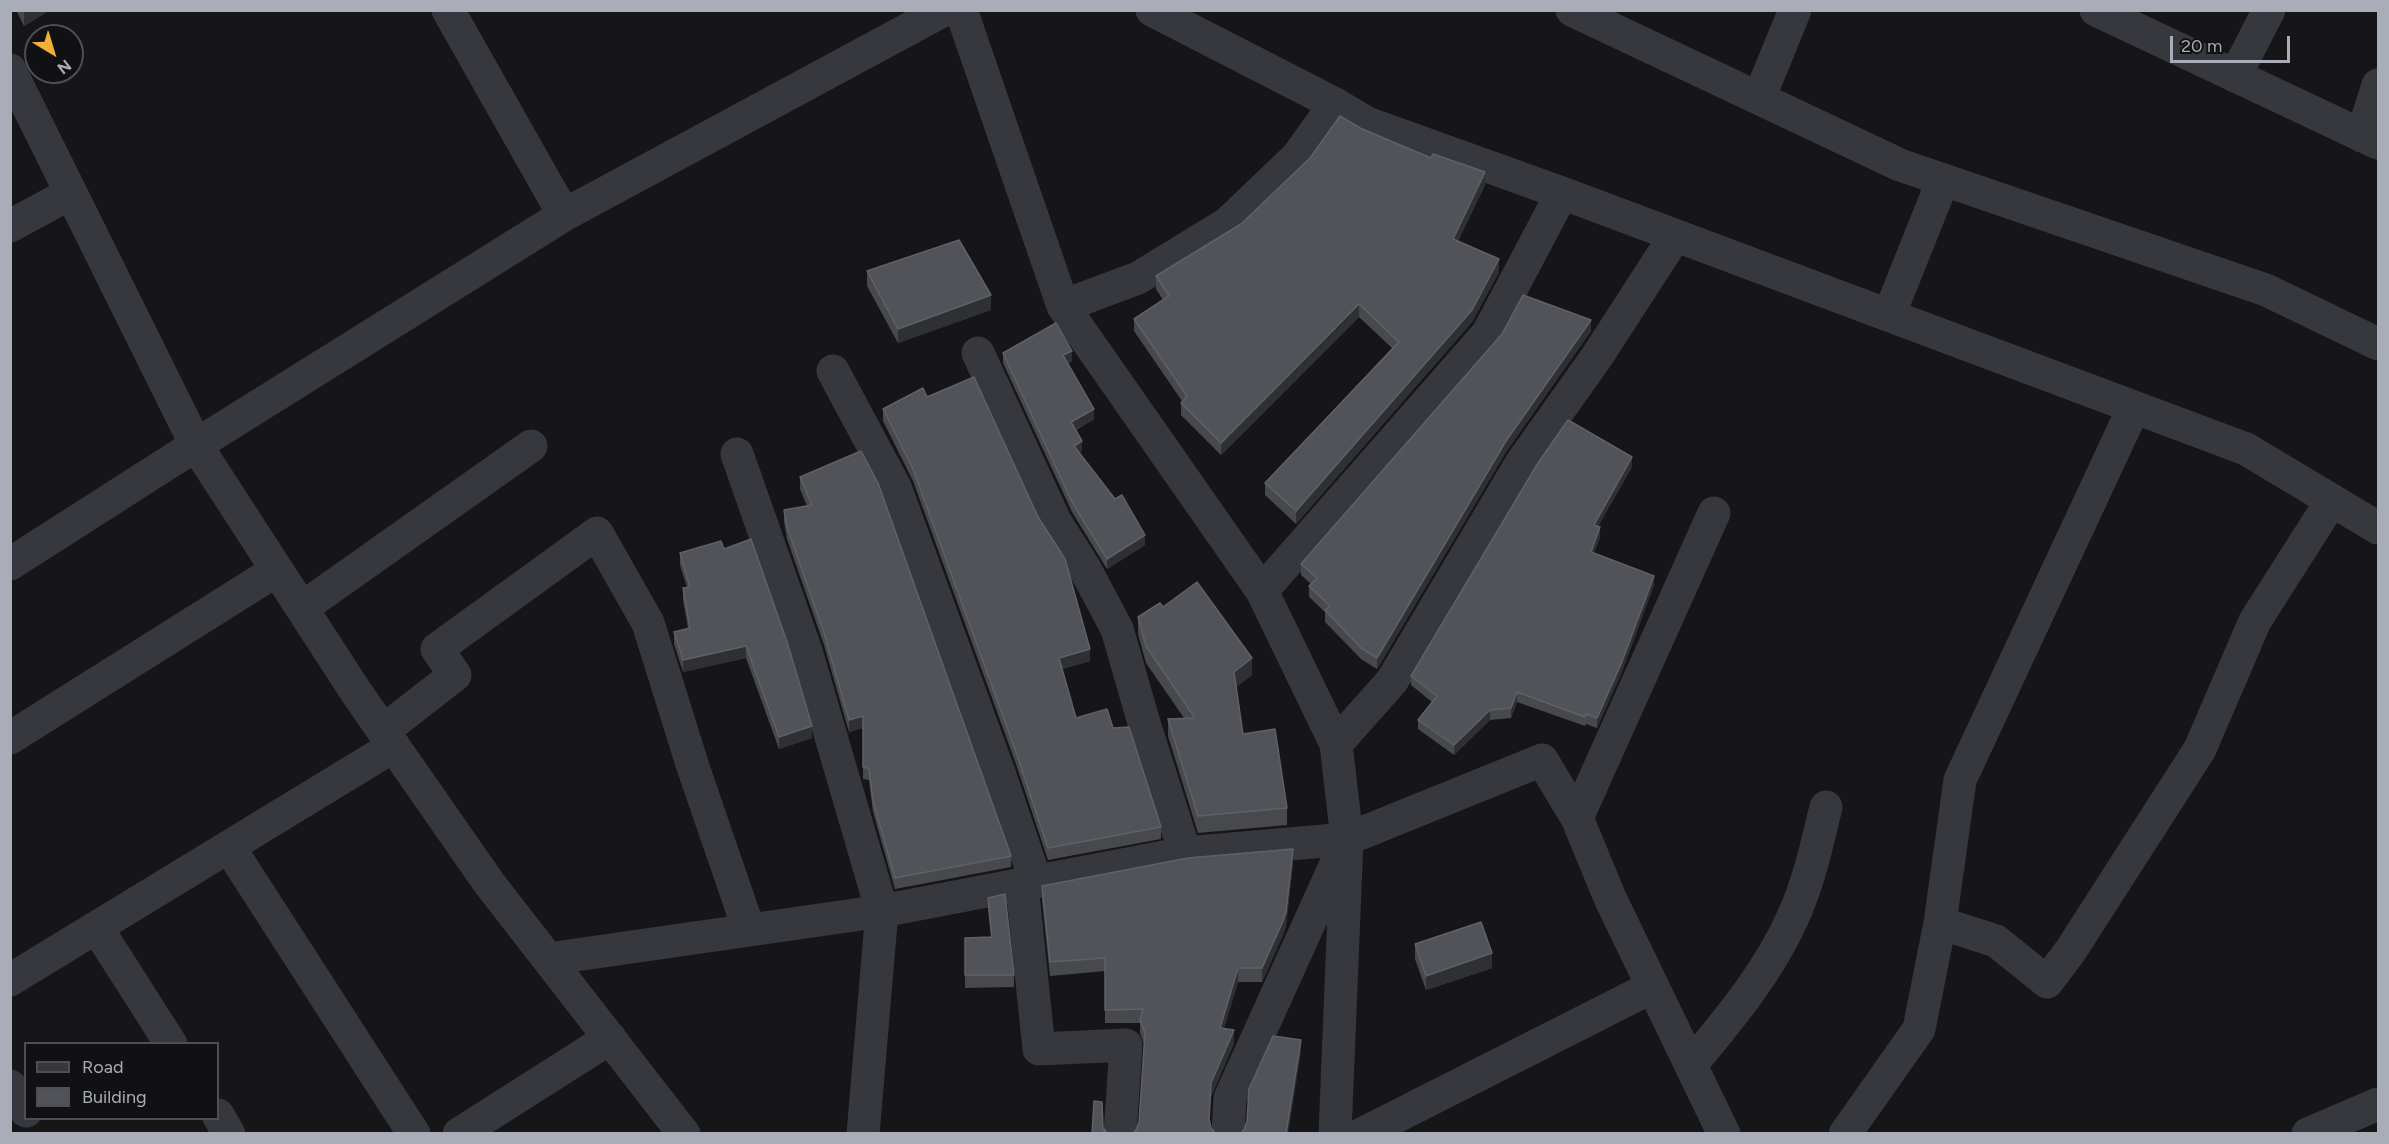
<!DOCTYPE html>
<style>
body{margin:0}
#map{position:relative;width:2389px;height:1144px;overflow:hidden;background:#161618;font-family:Figtree,sans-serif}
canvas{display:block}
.frame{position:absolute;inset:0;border:12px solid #a8adb8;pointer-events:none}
.legend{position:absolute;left:24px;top:1042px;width:195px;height:78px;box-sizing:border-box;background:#111113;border:2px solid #4d4f55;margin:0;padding:8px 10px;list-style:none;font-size:18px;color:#a8adb8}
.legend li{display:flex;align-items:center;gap:12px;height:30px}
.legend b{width:30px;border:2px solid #4d4f55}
.north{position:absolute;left:24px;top:24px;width:60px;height:60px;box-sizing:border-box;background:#111113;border:2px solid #4d4f55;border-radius:50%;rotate:142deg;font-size:16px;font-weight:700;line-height:24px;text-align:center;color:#a8adb8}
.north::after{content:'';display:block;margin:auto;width:21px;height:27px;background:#f2b134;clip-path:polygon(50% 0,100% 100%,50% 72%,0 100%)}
.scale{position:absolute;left:2170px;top:36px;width:120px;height:27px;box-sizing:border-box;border:3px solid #a8adb8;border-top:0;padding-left:8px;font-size:18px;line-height:21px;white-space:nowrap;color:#a8adb8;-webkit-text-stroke:4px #111113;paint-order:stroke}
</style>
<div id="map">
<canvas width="2389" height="1144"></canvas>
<div class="frame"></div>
<ul class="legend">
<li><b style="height:8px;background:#37383d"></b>Road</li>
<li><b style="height:16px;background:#525359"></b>Building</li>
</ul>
<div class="north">N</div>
<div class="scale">20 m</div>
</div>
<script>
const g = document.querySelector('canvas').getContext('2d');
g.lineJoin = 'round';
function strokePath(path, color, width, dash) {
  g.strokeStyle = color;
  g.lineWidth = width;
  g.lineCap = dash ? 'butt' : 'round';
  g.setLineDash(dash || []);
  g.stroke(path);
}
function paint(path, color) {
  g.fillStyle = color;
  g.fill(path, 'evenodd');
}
const minor = new Path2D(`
 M448,10L564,215
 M961,10L1063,306L1262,591L1336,744L1347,839L1335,1134
 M1152,10L1335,104L1367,123L1562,193L2246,449L2378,528
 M1572,10L1900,165L2266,290L2378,344
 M2096,10L2378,143
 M10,70L196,445L356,692L489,883L684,1134
 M2235,76L2269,10
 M1759,98L1795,10
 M2362,136L2378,85
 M10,226L71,193
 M1063,306L1138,278L1228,223L1297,157L1335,104
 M1889,315L1943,180
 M978,353L1055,521L1084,567L1117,629L1144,723L1185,853
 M833,371L895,487L998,770L1036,882
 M737,454L806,651L882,911L863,1134
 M10,564L196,445L564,215L944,10
 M1262,591L1488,333L1562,193
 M302,608L531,446
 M383,731L455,675L437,649L597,533L648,623L693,767L749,930
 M10,738L277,570
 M1336,744L1392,681L1522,462L1596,358L1675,236
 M1577,818L1714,513
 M229,847L414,1134
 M1022,885L1039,1049L1126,1045L1120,1134
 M1940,923L1996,941L2047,982L2071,950L2200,749L2255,621L2332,500
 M97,928L171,1044
 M548,959L882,911L1185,853L1347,839L1542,760L1577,818L1610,898L1724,1134
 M10,980L394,746
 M1691,1065C1729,1019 1768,973 1793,917C1809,882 1817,844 1826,807
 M10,1086L26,1111
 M218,1115L229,1134
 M459,1134L610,1038
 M1228,1134L1230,1098L1340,855
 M1362,1134L1652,987
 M1845,1134L1919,1029L1940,923L1960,780L2134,407
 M2308,1134L2378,1104`);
const wall = new Path2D(`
 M16,10H50L24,26Z
 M1360,128L1485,185L1458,241L1499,272L1472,322L1296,524L1265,495V483L1392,348L1359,317L1221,455L1181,415V403L1182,401L1134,331V319L1163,300L1156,289V276L1241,224Z
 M867,271L991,310L898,343L867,286Z
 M1591,331L1506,452L1377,669L1361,659L1325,622V612L1309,597V586L1311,584L1301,575V564Z
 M1003,353L1072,361L1068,363L1094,419L1076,430L1082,451L1079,453L1145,545L1107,569L1072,512L1003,363Z
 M927,397L1090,661L1062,669L1076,718L1113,728L1161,827V839L1048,860L1016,764L913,481L883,421V409Z
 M1632,467L1598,526L1600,537L1594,553L1654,585L1621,674L1597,728L1586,724L1585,726L1517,702L1511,718L1490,720L1454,755L1418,729V720L1432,702L1411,685V676Z
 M800,477L1011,856V867L895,889L873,812L869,780L863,779V728L849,732L824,645L787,539L784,522V510L807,506L800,489Z
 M724,549L812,738L779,749L746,658L683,672L674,644V632L688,628L683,600V588L687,587L680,565V553Z
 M1163,607L1252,675L1236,687L1243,734L1287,808V825L1198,833L1168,736V719L1184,718L1146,663L1138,634V617Z
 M1293,863L1286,926L1283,935L1262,982H1238L1224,1028L1234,1043L1211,1097L1136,1130L1139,1122L1144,1044L1140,1033V1023H1105V971L1050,976L1042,900V886Z
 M988,898L1014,975V987L965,988V938L991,937L988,910Z
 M1415,944L1492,968L1426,990L1415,959Z`);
const shadedWall = new Path2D(`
 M28,10H50L24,26V13Z
 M1485,172V185L1453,252V239Z
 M1499,259V272L1472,322L1296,524V511Z
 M991,295V310L898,343V329Z
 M1359,304V317L1221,455V443Z
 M1591,320V331L1506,452L1377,669V658L1506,441Z
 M1072,351V361L1063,366V355Z
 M1094,409V419L1071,432V422Z
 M1082,441V451L1074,456V446Z
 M1632,457V467L1594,534V525Z
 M1600,527V537L1591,562V552Z
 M1145,535V545L1107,569V559Z
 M1654,576V585L1621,674L1597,728V718Z
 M746,646V658L683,672V660Z
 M1090,649V661L1059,670V658Z
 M1252,658V675L1234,688V672Z
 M1517,692V702L1511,718V708Z
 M1490,710V720L1454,755V745Z
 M863,716V728L849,732V720Z
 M812,726V738L779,749V737Z
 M1293,849V863L1286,926L1283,935L1262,982V968Z
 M1492,953V968L1426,990V976Z
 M1238,968V982L1220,1041V1028Z
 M1234,1030V1043L1211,1097L1209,1133L1211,1083Z
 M1301,1040V1053L1288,1134H1286Z`);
const building = new Path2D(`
 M1340,116L1360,128L1431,158L1433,154L1485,172L1453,239L1499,259L1472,310L1296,511L1265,483L1399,342L1359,304L1221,443L1181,403L1187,396L1134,319L1169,296L1156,276L1241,224L1310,158Z
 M959,240L991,295L898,329L867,271Z
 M1523,295L1591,320L1506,441L1377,658L1361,648L1325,610L1330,606L1309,586L1317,578L1301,564L1502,334Z
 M1056,323L1072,351L1063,355L1094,409L1071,422L1082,441L1074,446L1115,499L1122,495L1145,535L1107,559L1072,502L1003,353Z
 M974,377L1038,517L1065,559L1090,649L1059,658L1076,718L1107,709L1113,728L1129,727L1161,827L1048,848L1016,752L913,469L883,409L923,388L927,397Z
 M1568,420L1632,457L1594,525L1600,527L1591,552L1654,576L1621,664L1597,718L1586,714L1585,717L1517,692L1511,708L1490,710L1454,745L1418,720L1437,696L1411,676L1538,463Z
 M861,451L878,483L1011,856L895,878L873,801L869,769L863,767V716L849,720L824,633L787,527L784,510L812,505L800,477Z
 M751,539L788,645L812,726L779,737L746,646L683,660L674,632L690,628L683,588L690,587L680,553L721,541L724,549Z
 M1197,582L1252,658L1234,672L1243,734L1275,729L1287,808L1198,816L1168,719L1195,718L1146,646L1138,617L1160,603L1163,607Z
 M1293,849L1286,912L1283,921L1262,968H1238L1220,1028L1234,1030L1211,1083L1209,1119L1211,1128L1216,1134H1132L1136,1130L1139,1122L1145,1033L1140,1020L1143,1009L1105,1010V958L1050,962L1042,886L1188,858Z
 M1005,894L1014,975H965V938L992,937L988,898Z
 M1481,922L1492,953L1426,976L1415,944Z
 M1273,1036L1301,1040L1286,1134H1240L1244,1130L1247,1121L1249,1089Z
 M1094,1101L1102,1102L1103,1128L1108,1134H1092Z`);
strokePath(minor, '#37383d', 33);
paint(wall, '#47494d');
paint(shadedWall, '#2f3033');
paint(building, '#525359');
strokePath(building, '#5f6168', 1.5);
</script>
